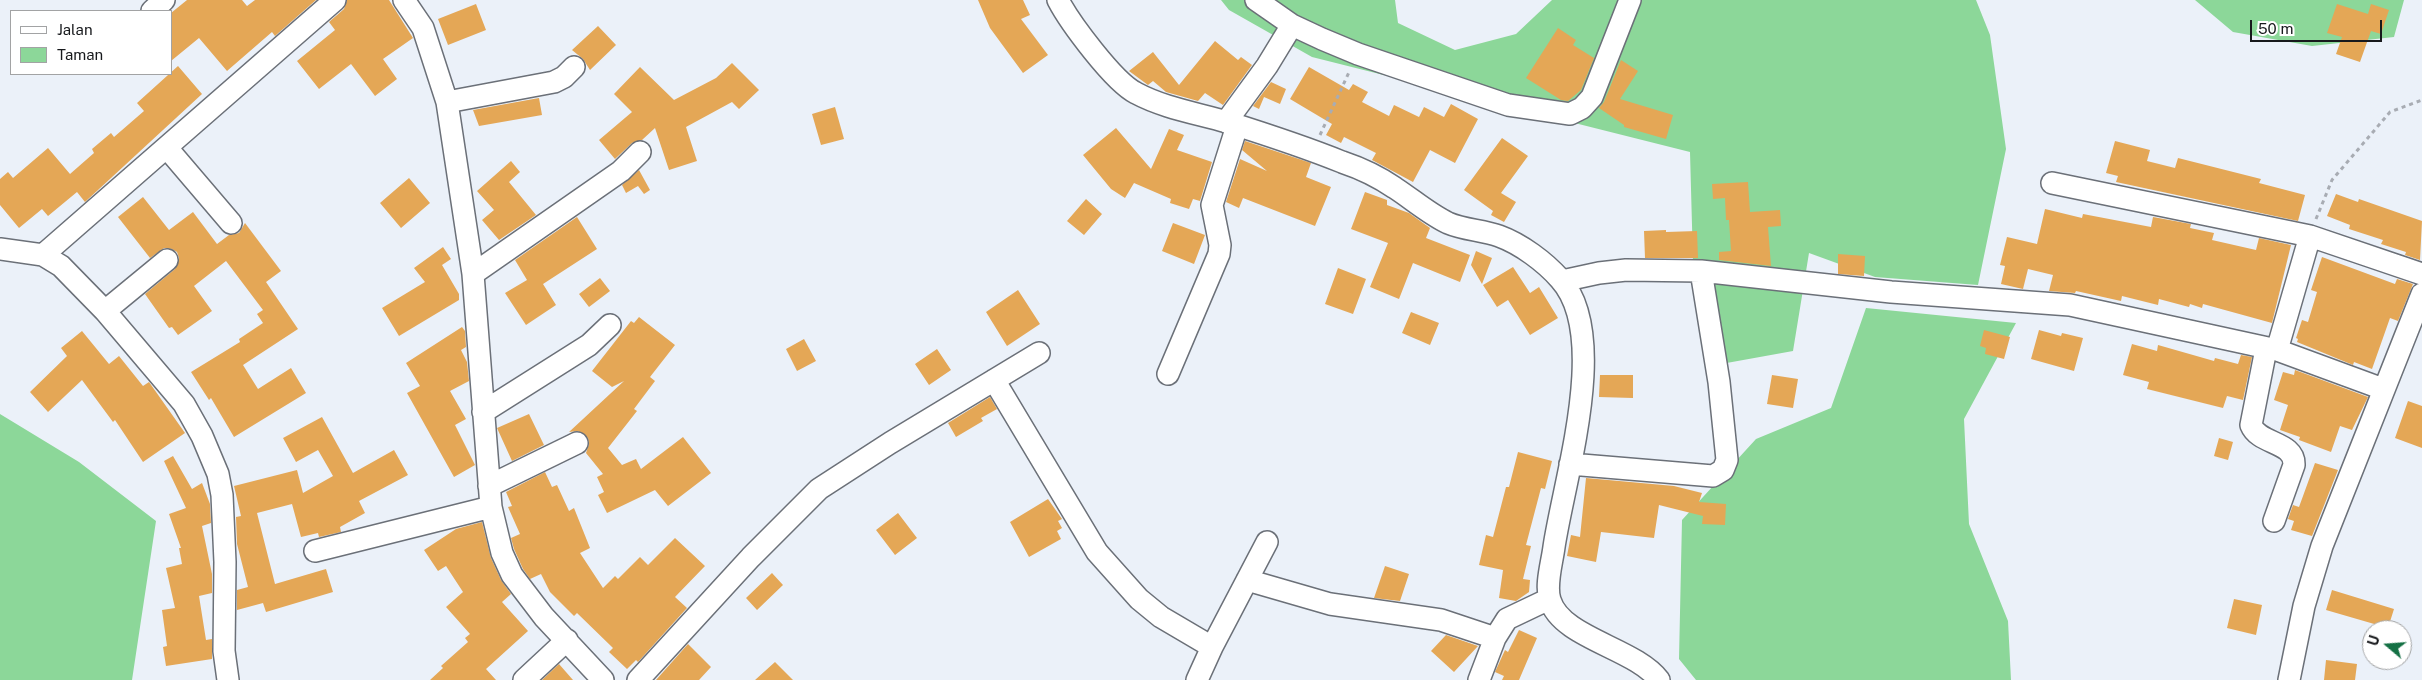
<!DOCTYPE html>
<style>
body{margin:0}
#map{position:relative;width:2422px;height:680px;overflow:hidden;background:#ebf1f9;font-family:"Public Sans",sans-serif}
canvas{display:block}
.legend{position:absolute;left:10px;top:10px;width:162px;height:65px;box-sizing:border-box;background:#fff;border:1px solid #a2a3a4;margin:0;padding:6px 9px;list-style:none;font-size:15px;color:#17191c}
.legend li{display:flex;align-items:center;gap:10px;height:25px}
.legend b{width:25px;border:1px solid #a2a3a4}
.north{position:absolute;left:2362px;top:620px;width:50px;height:50px;box-sizing:border-box;background:#fff;border:1px solid #a2a3a4;border-radius:50%;rotate:288deg;font-size:14px;font-weight:700;line-height:20px;text-align:center;color:#17191c}
.north::after{content:'';display:block;margin:auto;width:18px;height:22px;background:#147044;clip-path:polygon(50% 0,100% 100%,50% 72%,0 100%)}
.scale{position:absolute;left:2250px;top:20px;width:132px;height:22px;box-sizing:border-box;border:2px solid #17191c;border-top:0;padding-left:6px;font-size:15px;line-height:18px;white-space:nowrap;color:#17191c;-webkit-text-stroke:4px #fff;paint-order:stroke}
</style>
<div id="map">
<canvas width="2422" height="680"></canvas>
<ul class="legend">
<li><b style="height:6px;background:#fff"></b>Jalan</li>
<li><b style="height:14px;background:#8cd799"></b>Taman</li>
</ul>
<div class="north">U</div>
<div class="scale">50 m</div>
</div>
<script>
const g = document.querySelector('canvas').getContext('2d');
g.lineJoin = 'round';
function paint(path, color) {
  g.fillStyle = color;
  g.fill(path, 'evenodd');
}
function strokePath(path, color, width, dash) {
  g.strokeStyle = color;
  g.lineWidth = width;
  g.lineCap = dash ? 'butt' : 'round';
  g.setLineDash(dash || []);
  g.stroke(path);
}
const green = new Path2D(`
 M1221,0H1395L1398,23L1455,50L1516,34L1552,0H1976L1990,35L2006,149L1978,285L1875,277L1809,253L1793,351L1710,366L1693,262L1690,152L1312,57L1229,10Z
 M2195,0H2404L2394,37L2312,46L2233,32Z
 M1866,308L2016,323L1964,419L1969,524L2008,621L2011,680H1696L1679,659L1682,520L1756,439L1831,408Z
 M0,414L79,462L156,521L132,680H0Z`);
const building = new Path2D(`
 M187,0H242L247,6L255,0H316L275,36L272,32L227,71L199,38L171,61V13Z
 M347,0H389L413,38L383,59L397,79L375,96L351,64L319,89L297,61L335,30L329,22L344,9Z
 M978,0H1023L1030,15L1021,19L1048,55L1023,73L990,28Z
 M476,4L486,30L448,45L438,19Z
 M2337,4L2368,14L2371,4L2389,10L2381,34L2371,31L2360,62L2336,54L2342,37L2327,33Z
 M598,26L616,45L590,70L583,59L572,50Z
 M1558,28L1576,40L1573,45L1594,58L1581,90L1568,101L1561,100L1526,78Z
 M1215,41L1238,60L1241,57L1252,65L1223,105L1205,93L1198,101L1166,92L1153,81L1148,85L1129,71L1153,52L1179,85Z
 M1621,60L1638,71L1620,99L1673,115L1666,139L1624,127V125L1599,108L1604,102Z
 M732,63L759,90L739,109L732,102L686,127L697,161L669,170L655,128L642,140L632,143L615,159L599,140L632,112L614,94L640,67L674,100L716,78Z
 M178,66L202,94L85,202L77,192L48,216L42,209L19,228L0,205V179L8,172L13,178L48,148L70,174L94,153L92,149L111,133L114,137L144,111L137,103Z
 M1309,67L1349,90L1353,84L1368,92L1362,102L1389,116L1394,105L1419,117L1424,107L1444,117L1451,104L1478,119L1455,163L1430,150L1413,182L1372,160L1376,153L1344,137L1341,143L1326,135L1332,124L1290,99Z
 M1271,82L1286,89L1280,104L1264,97L1259,109L1253,106Z
 M539,98L542,115L479,126L473,110Z
 M835,107L844,139L821,145L812,114Z
 M1116,128L1151,169L1169,129L1184,135L1177,150L1212,162L1200,201L1193,199L1189,209L1170,203L1171,199L1134,183L1125,198L1111,189L1083,155Z
 M1502,138L1528,156L1501,193L1516,202L1504,222L1491,215L1493,211L1464,190Z
 M1245,141L1311,163L1306,177L1331,187L1315,226L1243,198L1239,208L1226,202L1240,159L1267,171L1242,150Z
 M2115,141L2150,150L2147,161L2175,168L2178,158L2261,179L2259,183L2305,195L2298,221L2116,182L2118,176L2106,173Z
 M511,161L520,172L509,182L536,215L499,240L482,220L494,210L477,191Z
 M639,170L650,190L644,194L638,186L626,193L622,185Z
 M409,178L430,203L401,228L380,203Z
 M1748,182L1750,212L1780,210L1781,226L1768,227L1771,266L1719,260V252L1731,251L1729,220H1726L1725,198L1713,199L1712,184Z
 M1365,192L1387,200V205L1409,213L1430,228L1426,238L1470,255L1460,282L1413,263L1399,299L1370,287L1388,243L1351,229Z
 M2336,194L2358,202L2359,199L2422,221L2420,260L2405,255L2406,252L2381,244L2383,240L2349,229L2350,225L2327,216Z
 M143,197L169,230L193,212L217,244L229,235L239,233L245,223L281,271L266,282L298,329L243,365L258,389L291,368L306,393L234,437L211,398L209,400L191,372L240,342L239,339L263,323L257,314L263,310L226,261L194,286L212,311L178,335L172,327L169,328L145,294L175,269L179,258L177,252L172,249L164,248L150,258L118,217Z
 M1086,199L1102,214L1084,235L1067,221Z
 M2045,209L2082,218L2083,214L2151,227L2153,217L2191,224L2190,228L2214,233L2212,240L2256,250L2259,238L2291,245L2272,323L2203,304L2202,308L2190,304L2189,307L2159,299L2158,305L2122,296L2121,301L2076,291L2075,293L2049,291L2053,275L2028,269L2023,289L2001,284L2005,266L2000,265L2007,237L2037,244Z
 M577,217L597,249L543,284L556,305L526,325L505,293L527,280L515,260Z
 M1173,223L1205,235L1194,264L1162,251Z
 M1666,230V232L1697,231L1698,258H1645L1644,231Z
 M443,247L451,259L442,265L459,294V300L399,336L382,308L425,282L414,268Z
 M1476,251L1492,258L1482,284L1471,265Z
 M1838,254L1865,256L1864,276L1838,274Z
 M2322,257L2395,284L2397,279L2413,284L2398,321L2390,318L2372,369L2354,362L2353,365L2297,342L2298,339L2296,338L2302,320L2308,322L2317,292L2311,290Z
 M1513,267L1530,293L1539,287L1558,318L1530,335L1508,300L1497,307L1483,285Z
 M1338,268L1366,279L1353,314L1325,304Z
 M600,278L610,291L589,307L579,294Z
 M1018,290L1040,324L1007,346L986,312Z
 M1411,312L1439,323L1430,345L1402,333Z
 M639,317L675,345L650,377L655,381L634,409L637,411L608,448L622,465L636,459L641,469L683,437L711,473L668,506L655,490L607,513L598,495L604,492L597,477L603,474L586,453L589,444L588,438L578,431L569,432L624,381L612,387L592,371L631,321L634,323Z
 M462,327L465,331L466,347L461,350L467,362L469,381L450,391L466,419L455,425L475,465L454,477L407,393L420,386L406,363Z
 M1984,330L2010,337L2004,359L1985,354L1986,348L1980,346Z
 M2039,330L2061,336L2062,333L2083,338L2074,371L2031,359Z
 M82,331L109,364L119,356L143,386L149,382L185,433L143,462L115,420L113,422L82,380L48,412L30,392L67,356L61,348Z
 M804,339L816,361L797,371L786,349Z
 M2132,344L2157,351L2158,345L2214,361L2215,358L2238,364L2241,355L2252,357L2243,400L2227,396L2223,408L2147,389L2149,382L2123,375Z
 M937,349L951,370L929,385L915,364Z
 M2295,370L2368,397L2352,430L2340,426L2331,452L2299,440L2300,437L2280,430L2288,405L2274,400L2283,372L2294,375Z
 M1600,375H1633V398L1599,397Z
 M1772,375L1798,379L1793,408L1767,404Z
 M990,397L997,409L981,418L983,421L956,437L948,423Z
 M2408,401L2422,406V448L2395,438Z
 M529,414L544,445L512,461L497,428Z
 M322,417L353,473L394,450L408,475L359,501L365,513L340,527L341,532L319,537L318,533L301,537L292,504L257,513L275,584L326,569L333,592L266,612L263,603L237,610V590L248,587L237,544L236,517L241,516L234,486L297,470L303,493L333,476L318,450L296,462L283,438Z
 M2219,438L2233,442L2228,460L2214,456Z
 M1518,452L1552,461L1545,489L1541,488L1526,545L1531,546L1523,579L1530,580L1529,592L1516,601L1499,598L1503,570L1479,565L1486,535L1493,537L1506,487H1509Z
 M173,456L192,489L202,483L210,504L211,523L202,526L212,574V593L199,596L206,640L212,639V659L166,666L163,647L167,646L162,610L175,608L166,568L182,564L179,548H181L169,514L186,508L164,461Z
 M2315,463L2338,470L2312,536L2291,530L2294,521L2288,519L2293,505L2299,507Z
 M545,472L552,487L557,485L569,511L574,508L590,548L580,553L603,588L615,576L618,579L640,557L648,565L675,538L705,566L675,597L687,608L638,662L636,660L627,669L609,652L613,648L577,613L574,616L550,592L541,574L530,579L523,569L514,549L511,538L520,534L508,507L512,506L506,492Z
 M1586,478L1674,486L1702,493L1699,502L1726,504L1725,525L1702,524L1703,516L1659,505L1654,538L1601,532L1596,562L1567,556L1571,535L1580,537Z
 M1048,499L1062,519L1058,521L1062,528L1057,531L1061,539L1029,557L1010,522Z
 M898,513L917,538L895,555L876,530Z
 M482,522L491,558L501,580L511,594L502,602L528,631L486,669L496,680H430L443,668L441,666L468,642L465,638L470,634L446,607L463,592L446,566L438,571L424,550L456,529Z
 M1385,566L1409,574L1400,601L1374,598Z
 M772,573L783,585L757,610L746,598Z
 M2332,590L2394,609L2388,628L2326,610Z
 M2234,599L2262,605L2256,635L2227,628Z
 M1519,630L1537,638L1519,680H1502L1504,676L1495,672L1505,650L1508,652Z
 M1446,635L1478,646L1454,672L1431,651Z
 M688,644L711,667L699,680H656Z
 M2326,660L2357,664L2355,680H2324Z
 M775,662L793,680H755Z
 M559,664L573,680H542Z`);
const path = new Path2D(`
 M1320,135L1350,70
 M2316,219L2332,180L2390,112L2422,100`);
const minor = new Path2D(`
 M404,0L423,28L447,102L473,274L491,507L502,553L512,575L544,617L603,680
 M1058,0C1070,23 1114,82 1136,93C1164,108 1196,113 1227,122C1265,134 1305,147 1342,162C1360,168 1379,177 1395,188C1412,199 1429,214 1448,223C1464,230 1483,230 1499,236C1521,244 1545,262 1560,279C1611,335 1564,479 1554,547C1552,563 1545,585 1550,600C1561,638 1635,648 1659,680
 M1256,0L1292,25L1322,39L1358,54L1508,105L1570,114L1582,108L1592,97L1630,0
 M152,11L164,0
 M447,102L554,82L564,77L574,67
 M1226,122L1267,66L1292,25
 M167,148L231,223
 M2052,183L2310,236L2422,274
 M2310,236L2277,350L2383,389
 M0,249L43,255L61,266L105,311L184,404L202,436L218,474L222,495L225,562L224,651L228,680
 M43,255L335,0
 M473,274L621,171L640,152
 M1562,281L1599,273L1626,270L1701,271L1891,292L2070,305L2277,350
 M105,311L167,260
 M2266,349L2251,425C2259,445 2295,441 2294,465L2274,521
 M1168,374L1219,254L1220,245L1212,205L1237,126
 M994,380L1097,552L1139,599L1161,617L1212,647
 M483,412L589,345L610,325
 M1570,464L1713,476L1723,470L1727,460L1719,382L1701,271
 M489,486L577,443
 M315,551L491,507
 M1247,580L1330,604L1441,620L1495,638
 M524,680L567,640
 M638,680L751,557L819,489L890,443L1039,353
 M1197,680L1212,647L1267,542
 M1479,680L1495,638L1507,619L1549,599
 M2289,680L2304,606L2322,546L2422,294`);
paint(green, '#8cd799');
paint(building, '#e4a756');
strokePath(minor, '#6b7078', 24);
strokePath(path, '#a8acb3', 3, [4, 4]);
strokePath(minor, '#fff', 21);
</script>
